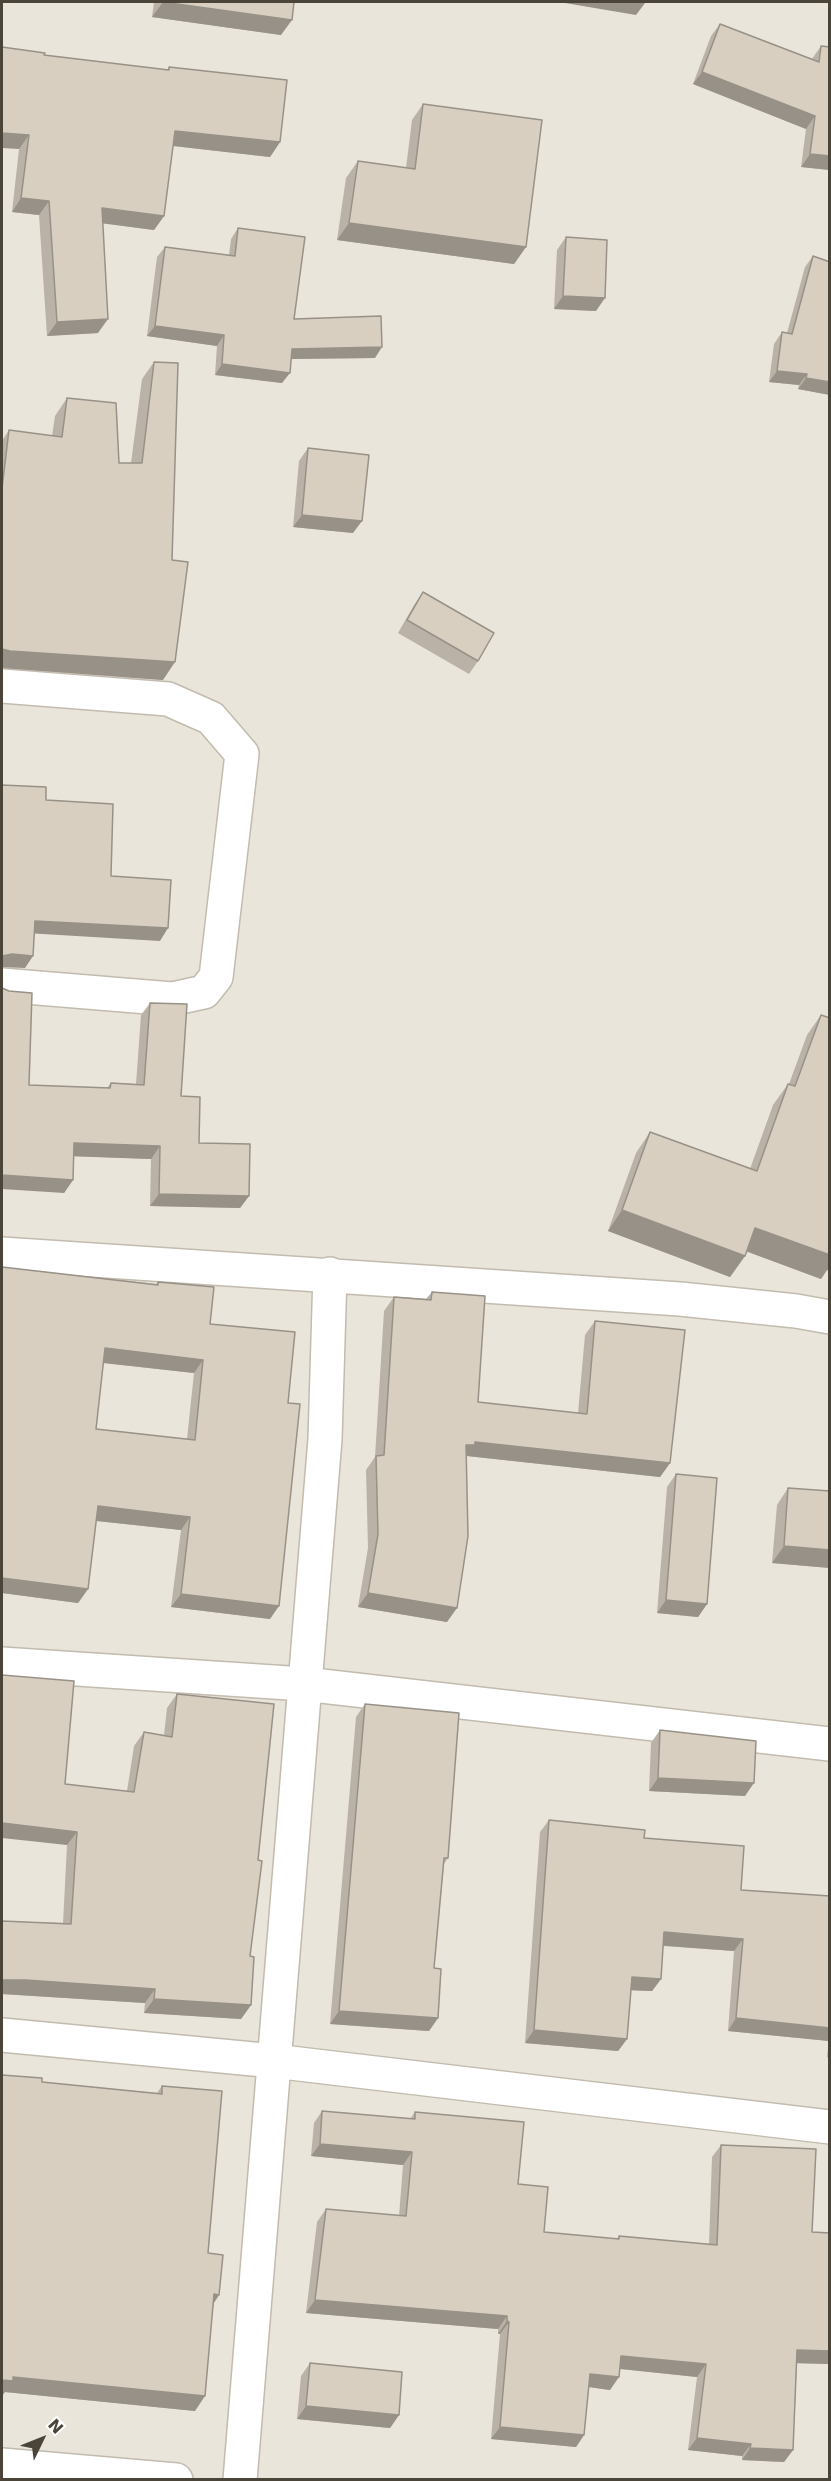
<!DOCTYPE html>
<style>
body{margin:0}
#map{position:relative;width:831px;height:2481px;overflow:hidden;background:#f6f3ec;font-family:"DejaVu Sans",sans-serif}
canvas{display:block}
.frame{position:absolute;inset:0;border:3px solid #4b4439;pointer-events:none}
.north{position:absolute;left:12px;top:2409px;width:60px;height:60px;-webkit-text-stroke:4px #fff;paint-order:stroke;rotate:47deg;font-size:16px;font-weight:700;line-height:24px;text-align:center;color:#4b4439}
.north::after{content:'';display:block;margin:auto;width:21px;height:27px;background:#4b4439;clip-path:polygon(50% 0,100% 100%,50% 72%,0 100%)}
</style>
<div id="map">
<canvas width="831" height="2481"></canvas>
<div class="frame"></div>
<div class="north">N</div>
</div>
<script>
const g = document.querySelector('canvas').getContext('2d');
g.lineJoin = 'round';
function paint(path, color) {
  g.fillStyle = color;
  g.fill(path, 'evenodd');
}
function strokePath(path, color, width, dash) {
  g.strokeStyle = color;
  g.lineWidth = width;
  g.lineCap = dash ? 'butt' : 'round';
  g.setLineDash(dash || []);
  g.stroke(path);
}
const residential = new Path2D(`
 M2,2H829V2479H2Z`);
const street = new Path2D(`
 M2,686L168,699L211,718L242,754L216,977L204,992L172,999L2,985
 M2,1254L680,1299L796,1311L830,1317
 M2,1664L304,1684L830,1744
 M2,2035L274,2061L830,2127
 M2,2465L176,2480
 M240,2480L325,1439L330,1274`);
const wall = new Path2D(`
 M154,2H294L281,35L152,17Z
 M720,24L812,59L821,46L830,170L801,167L806,129L693,84L711,36Z
 M44,55L167,70L169,67L280,142L270,157L173,146L164,216L154,230L103,223L98,333L47,336L39,215L12,212L19,149Z
 M423,104L526,247L514,264L337,240L346,178L358,161L406,168L412,120Z
 M238,228L294,319L375,358L291,359L282,383L215,375L217,346L147,336L157,257L165,247L229,255L231,239Z
 M566,237L596,311L554,309L557,250Z
 M813,256L830,262V395L798,389L799,385L769,382L774,344L782,332L787,333L805,267Z
 M154,362L163,680L2,668V441L9,430L52,436L55,416L67,398L119,463H131L142,379Z
 M308,448L353,533L293,527L299,461Z
 M423,592L478,661L469,674L398,633L414,605Z
 M150,1003L181,1096L199,1143L249,1196L240,1208L150,1206L151,1159L74,1156L73,1180L64,1193L29,1085L107,1088L111,1083L136,1084L141,1015Z
 M821,1015L830,1018V1271L827,1270L821,1279L746,1251L745,1256L730,1277L608,1231L636,1153L650,1132L750,1169L773,1105L788,1084H789L807,1035Z
 M2,1267L156,1284L158,1282L210,1324L270,1619L171,1607L181,1530L96,1521L88,1589L78,1603L2,1593ZM103,1363L194,1373L187,1439L96,1429Z
 M432,1292L478,1402L578,1413L585,1335L595,1321L670,1463L660,1477L467,1456L447,1622L358,1607L368,1548L366,1470L375,1457L384,1311L394,1297L426,1299Z
 M676,1474L707,1604L698,1617L657,1613L667,1487Z
 M788,1488L830,1491V1568L772,1563L777,1505Z
 M177,1694L258,1860L250,1956L251,2005L241,2019L144,2013L145,2003L2,1994V1921L63,1923L67,1845L65,1784L127,1791L134,1746L144,1732L164,1735L167,1708Z
 M365,1704L448,1858L444,1864L434,1968L438,2018L429,2031L330,2024L356,1717Z
 M660,1730L745,1796L649,1791L651,1743Z
 M549,1820L644,1838L741,1890L830,1896V2058L827,2057L829,2041L728,2031L734,1951L663,1946L661,1979L652,1991L630,1990L627,2039L618,2051L525,2043L540,1832Z
 M42,2082L157,2093L162,2086L219,2295L214,2303L195,2411L5,2392L2,2396Z
 M322,2111L410,2119L415,2112L518,2184L544,2232L617,2239L619,2236L709,2244L712,2157L721,2145L812,2232L830,2233V2364L797,2363L793,2450L784,2462L742,2460V2456L688,2450L697,2377L620,2369L610,2390L589,2387L584,2435L576,2447L491,2439L500,2334H498V2329L306,2313L317,2222L326,2209L399,2216L403,2165L311,2156L314,2123Z
 M310,2363L399,2415L390,2428L297,2419L301,2376Z`);
const shadedWall = new Path2D(`
 M163,2L292,20L281,35L152,17Z
 M559,2H639L645,3L636,15Z
 M702,72L815,116L806,129L693,84Z
 M175,131L280,142L270,157L165,145Z
 M2,133L29,135L19,149L2,148Z
 M810,154L830,156V170L801,167Z
 M21,198L49,201L39,215L12,212Z
 M102,208L164,216L154,230L92,222Z
 M349,223L526,247L514,264L337,240Z
 M563,296L605,298L596,311L554,309Z
 M108,319L98,333L47,336L57,322Z
 M155,326L224,335L217,346L147,336Z
 M382,347L375,358L285,359L292,349Z
 M222,364L290,373L282,383L215,375Z
 M777,371L807,374L799,385L769,382Z
 M806,378L830,382V395L798,389Z
 M302,515L362,521L353,533L293,527Z
 M2,649L175,662L163,680L2,668Z
 M35,921L168,928L160,941L26,933Z
 M12,954L33,956L25,968L2,967V956Z
 M74,1143L160,1146L151,1159L65,1156Z
 M2,1175L73,1180L64,1193L2,1189Z
 M159,1194L249,1196L240,1208L150,1206Z
 M622,1210L745,1256L730,1277L608,1231Z
 M755,1228L830,1255V1271L827,1270L821,1279L740,1249Z
 M105,1348L203,1360L194,1373L95,1362Z
 M475,1442L670,1463L660,1477L467,1456L465,1459L466,1445Z
 M98,1506L190,1517L181,1530L88,1520Z
 M784,1546L830,1550V1568L772,1563Z
 M2,1578L88,1589L78,1603L2,1593Z
 M368,1593L457,1608L447,1622L358,1607Z
 M181,1594L279,1606L270,1619L171,1607Z
 M666,1600L707,1604L698,1617L657,1613Z
 M658,1778L754,1783L745,1796L649,1791Z
 M2,1823L77,1832L67,1845L2,1838Z
 M664,1932L743,1939L734,1951L655,1945Z
 M632,1977L661,1979L652,1991L623,1990Z
 M2,1980H26L155,1989L145,2003L2,1994Z
 M154,1999L251,2005L241,2019L144,2013Z
 M339,2011L438,2018L429,2031L330,2024Z
 M736,2018L830,2028V2040L829,2041L728,2031Z
 M534,2030L627,2039L618,2051L525,2043Z
 M320,2144L412,2152L403,2165L311,2156Z
 M214,2294L219,2295L209,2310Z
 M315,2300L507,2316L498,2329L306,2313Z
 M507,2321L509,2322L500,2334H498Z
 M797,2350L830,2351V2364L788,2363Z
 M621,2356L706,2364L697,2377L612,2368Z
 M590,2374L619,2377L610,2390L581,2386Z
 M13,2377L205,2396L195,2411L5,2392L2,2396V2380Z
 M306,2406L399,2415L390,2428L297,2419Z
 M500,2427L584,2435L576,2447L491,2439Z
 M697,2438L751,2444L742,2456L688,2450Z
 M750,2448L793,2450L784,2462L742,2460Z`);
const building = new Path2D(`
 M163,2H294L292,20Z
 M720,24L819,62L821,46L830,47V156L810,154L815,116L702,72Z
 M2,47L45,53L44,55L169,70V67L287,80L280,142L175,131L164,216L102,208L108,319L57,322L49,201L21,198L29,135L2,133Z
 M423,104L542,120L526,247L349,223L358,161L415,169Z
 M238,228L305,237L294,319L381,316L382,347L292,349L290,373L222,364L224,335L155,326L165,247L235,256Z
 M566,237L607,240L605,298L563,296Z
 M813,256L830,262V382L806,378L807,374L777,371L782,332L792,334Z
 M154,362L178,363L172,560L188,562L175,662L10,651L2,649V488L9,430L62,437L67,398L116,403L119,463H142Z
 M308,448L369,455L362,521L302,515Z
 M423,592L494,633L478,661L407,620Z
 M2,785L46,787V800L113,804L111,876L171,880L168,928L35,921L33,956L12,954L2,956Z
 M2,988L9,991L32,993L29,1085L110,1088L111,1083L144,1085L150,1003L187,1004L181,1096L200,1097L199,1143L250,1144L249,1196L159,1194L160,1146L74,1143L73,1180L2,1175Z
 M821,1015L830,1018V1255L755,1228L745,1256L622,1210L650,1132L757,1171L788,1084L795,1086Z
 M2,1267L158,1285V1282L214,1287L210,1324L295,1332L288,1403L300,1404L279,1606L181,1594L190,1517L98,1506L88,1589L2,1578ZM105,1348L203,1360L195,1440L96,1429Z
 M432,1292L485,1296L478,1402L587,1414L595,1321L685,1330L670,1463L475,1442V1445H466L468,1536L457,1608L368,1593L378,1534L376,1456L384,1455L394,1297L431,1300Z
 M676,1474L717,1478L707,1604L666,1600Z
 M788,1488L830,1491V1550L784,1546Z
 M2,1675L74,1681L65,1784L134,1792L144,1732L172,1737L177,1694L274,1704L258,1860L262,1861L250,1956L254,1957L251,2005L154,1999L155,1989L26,1980H2V1921L71,1924L77,1832L2,1823Z
 M365,1704L459,1713L448,1858H444L434,1968L441,1969L438,2018L339,2011Z
 M660,1730L756,1741L754,1783L658,1778Z
 M549,1820L645,1830L644,1838L744,1846L741,1890L830,1896V2028L736,2018L743,1939L664,1932L661,1979L632,1977L627,2039L534,2030Z
 M2,2075L42,2078V2082L162,2094V2086L222,2091L208,2253L223,2255L219,2295L214,2294L205,2396L13,2377V2381L2,2380Z
 M322,2111L415,2119V2112L524,2122L518,2184L548,2187L544,2232L619,2239V2236L717,2245L721,2145L816,2149L812,2232L830,2233V2351L797,2350L793,2450L750,2448L751,2444L697,2438L706,2364L621,2356L619,2377L590,2374L584,2435L500,2427L509,2322L507,2321V2316L315,2300L326,2209L406,2216L412,2152L320,2144Z
 M310,2363L402,2372L399,2415L306,2406Z`);
paint(residential, '#eae5da');
strokePath(street, '#c2bbae', 36);
strokePath(street, '#fff', 33);
paint(wall, '#bab2a6');
paint(shadedWall, '#979187');
paint(building, '#d8cfc1');
strokePath(building, '#979187', 1.5);
</script>
